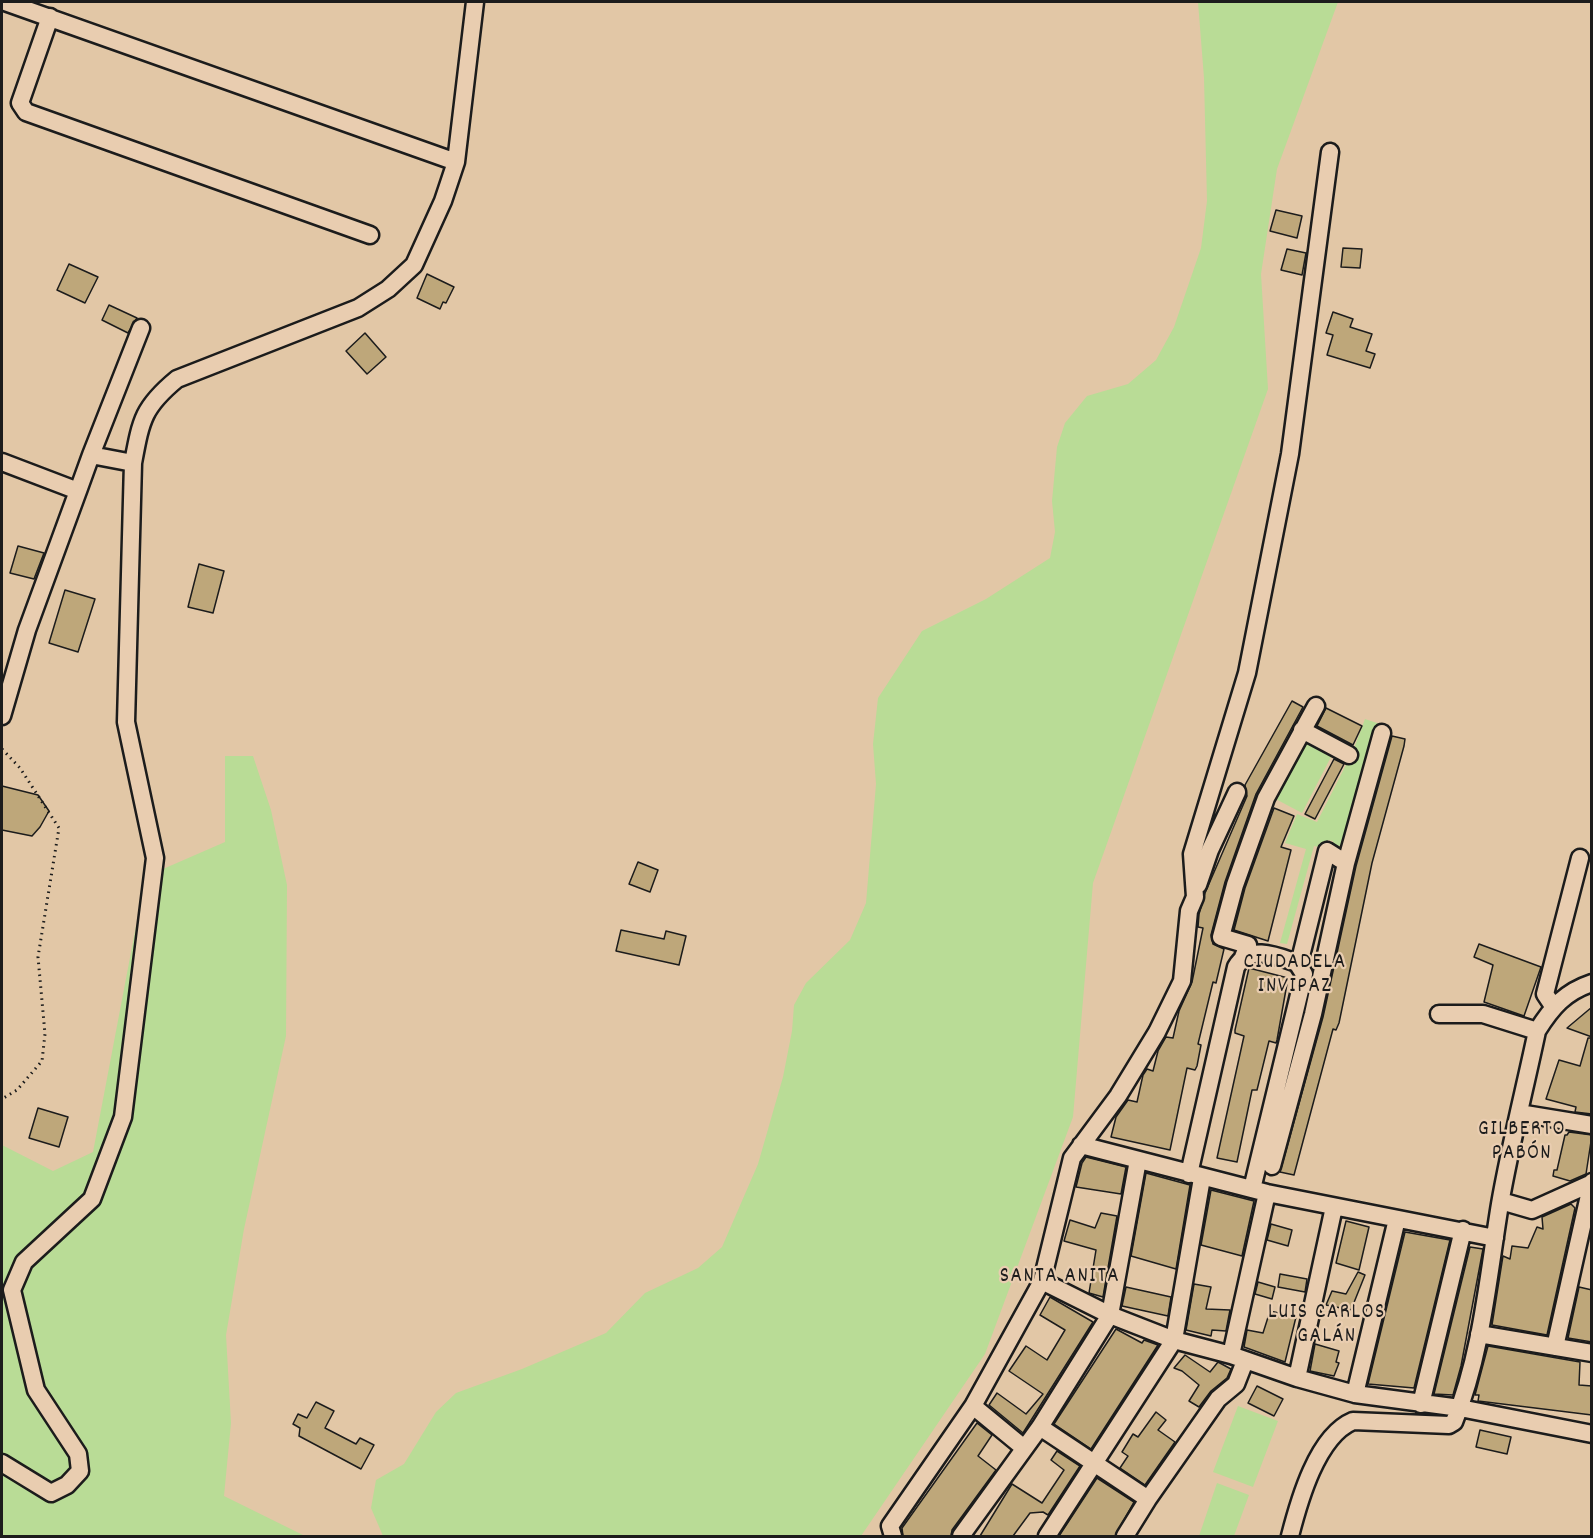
<!DOCTYPE html>
<meta charset="utf-8">
<style>
body{margin:0}
#map{position:relative;width:1593px;height:1538px;overflow:hidden;background:#e2c7a6;font-family:Dekko,sans-serif}
canvas{display:block}
.frame{position:absolute;inset:0;border:3px solid #1c1c1c;pointer-events:none}
</style>
<div id="map">
<canvas width="1593" height="1538"></canvas>
<div class="frame"></div>
</div>
<script>
const g = document.querySelector('canvas').getContext('2d');
g.lineJoin = 'round';
function paint(path, color) {
  g.fillStyle = color;
  g.fill(path, 'evenodd');
}
function strokePath(path, color, width, dash) {
  g.strokeStyle = color;
  g.lineWidth = width;
  g.lineCap = dash ? 'butt' : 'round';
  g.setLineDash(dash || []);
  g.stroke(path);
}
function write(font, color, halo, rows, align = 'center') {
  g.font = font + ' Dekko,sans-serif';
  g.lineWidth = 4.5;
  g.setLineDash([]);
  g.textBaseline = 'middle';
  g.strokeStyle = halo;
  g.fillStyle = color;
  for (const [text, x, y, turn = 0] of rows) {
    g.save();
    g.translate(x, y);
    g.rotate((+turn || 0) * Math.PI / 180);
    g.textAlign = isNaN(turn) ? turn : align;
    if (halo) g.strokeText(text, 0, 0);
    g.fillText(text, 0, 0);
    g.restore();
  }
}
const green = new Path2D(`
 M1198,2H1338L1277,169L1261,274L1268,389L1093,883L1073,1117L985,1354L861,1536H383L371,1508L376,1480L404,1464L436,1412L456,1393L522,1369L606,1333L645,1293L698,1268L722,1247L758,1164L783,1077L792,1031L794,1005L806,983L850,940L866,903L876,784L873,744L878,698L922,631L986,599L1050,558L1055,532L1052,501L1057,447L1065,423L1087,396L1128,384L1156,360L1174,327L1201,248L1207,201L1204,78Z
 M1365,719L1383,725L1349,844L1332,847L1333,841L1328,840L1325,848L1314,846L1287,944L1280,943L1306,849L1285,843L1297,814L1317,822L1353,751Z
 M1299,739L1332,755L1302,813L1270,796Z
 M225,756H253L271,810L287,885L286,1036L244,1229L226,1335L231,1423L224,1496L305,1536H2V1145L53,1171L93,1152L136,926L163,869L225,842Z
 M1238,1406L1278,1421L1253,1487L1213,1472Z
 M1217,1483L1249,1495L1234,1536H1199Z`);
const building = new Path2D(`
 M1276,210L1302,216L1297,238L1270,231Z
 M1343,248L1362,249L1360,268L1341,267Z
 M1287,249L1306,253L1302,275L1281,270Z
 M69,264L98,277L85,303L57,290Z
 M427,274L454,287L446,303L443,302L440,309L417,298Z
 M109,305L137,318L128,333L102,320Z
 M1333,312L1353,319L1350,327L1372,334L1366,351L1375,354L1370,368L1327,355L1333,335L1326,333Z
 M365,333L386,357L367,374L346,351Z
 M18,546L44,553L34,579L10,573Z
 M199,564L224,571L213,613L188,607Z
 M65,590L95,599L78,652L49,643Z
 M1292,701L1303,707L1256,794L1225,882L1211,935L1213,944L1224,949L1216,983L1213,982L1198,1044L1201,1045L1197,1066L1195,1070L1187,1068L1170,1150L1111,1137L1116,1117L1128,1100L1137,1102L1143,1075L1147,1069L1153,1071L1158,1051L1166,1037L1173,1038L1179,1011L1192,982L1203,928L1198,927L1199,914L1205,893L1247,796L1245,785Z
 M1326,708L1362,726L1353,745L1317,726Z
 M1392,736L1405,739L1404,746L1372,863L1339,1023L1336,1030L1333,1029L1294,1175L1280,1172L1323,1017L1356,866Z
 M1334,759L1344,764L1315,819L1305,814Z
 M2,786L38,795L49,811L40,827L32,836L2,830Z
 M1274,808L1294,816L1281,847L1291,850L1268,941L1234,930L1245,888Z
 M638,862L658,870L650,892L629,884Z
 M621,930L664,939L666,931L686,936L679,965L616,951Z
 M1479,944L1541,967L1524,1016L1484,1002L1493,965L1474,957Z
 M1249,968L1288,978L1277,1040L1276,1043L1269,1041L1257,1090H1252L1237,1162L1217,1158L1244,1036L1235,1033V1030Z
 M1592,1007V1037L1567,1028Z
 M1588,1038H1592V1114L1575,1112L1576,1107L1546,1099L1559,1060L1580,1066Z
 M38,1108L68,1117L59,1147L29,1138Z
 M1569,1132L1592,1135L1586,1174L1570,1181L1553,1176L1554,1170H1557L1565,1135H1567Z
 M1086,1157L1126,1167L1121,1194L1076,1187L1082,1163Z
 M1146,1173L1190,1185L1176,1269L1131,1256Z
 M1211,1190L1254,1201L1242,1256L1201,1245Z
 M1571,1204L1575,1208L1547,1335L1492,1325L1503,1256L1510,1259L1512,1246L1528,1248L1537,1227L1543,1229L1542,1217Z
 M1101,1213L1117,1216L1103,1297L1089,1293L1096,1250L1064,1241L1070,1220L1095,1228Z
 M1346,1221L1369,1227L1359,1270L1336,1263Z
 M1271,1224L1292,1230L1288,1246L1267,1240Z
 M1405,1232L1450,1240L1414,1388L1368,1384Z
 M1470,1247L1483,1249L1461,1366L1453,1395L1434,1394Z
 M1358,1272L1365,1275L1351,1310L1326,1305L1332,1291L1346,1294Z
 M1280,1274L1307,1279L1305,1292L1278,1287Z
 M1258,1282L1275,1287L1272,1299L1255,1294Z
 M1194,1284L1211,1287L1206,1309L1230,1310L1226,1331L1212,1330L1211,1336L1186,1330Z
 M1126,1287L1171,1297L1168,1316L1122,1306Z
 M1579,1287L1592,1290V1342L1568,1338Z
 M1050,1297L1093,1322L1023,1433L989,1405L997,1393L1026,1414L1043,1394L1009,1371L1026,1346L1047,1360L1065,1330L1040,1315Z
 M1270,1311L1296,1317L1285,1362L1244,1347L1247,1330L1263,1333Z
 M1116,1329L1142,1343L1144,1340L1158,1345L1091,1449L1054,1424Z
 M1315,1344L1339,1351L1336,1362L1339,1363L1334,1376L1310,1371Z
 M1488,1346L1580,1362L1579,1385L1592,1386V1415L1478,1401L1479,1395H1475Z
 M1185,1355L1210,1372L1218,1362L1231,1369L1227,1378L1211,1391L1199,1407L1189,1401L1199,1385L1182,1371L1174,1368Z
 M1257,1386L1283,1399L1274,1416L1248,1403Z
 M316,1402L334,1411L325,1428L356,1444L360,1438L374,1445L361,1469L299,1436L300,1428L293,1424L298,1414L307,1418Z
 M1156,1412L1166,1420L1158,1430L1175,1442L1145,1485L1120,1468L1128,1456L1122,1452L1133,1434L1138,1437Z
 M977,1423L992,1435L978,1456L996,1470L952,1530L951,1536H903L902,1528Z
 M1480,1430L1511,1437L1507,1454L1476,1447Z
 M1057,1451L1080,1466L1048,1515L1043,1512L1030,1513L1013,1536H980L1012,1484L1042,1503L1064,1470L1051,1460Z
 M1097,1478L1134,1502L1115,1536H1059Z`);
const path = new Path2D(`
 M2,749L20,768L59,828L38,957L45,1034L42,1061L17,1090L2,1099`);
const minor = new Path2D(`
 M5,2L456,162
 M50,17L20,103L26,112L370,235
 M91,455L141,328
 M2,462L78,491L91,455L133,463
 M2,716L27,630L78,491
 M1302,730L1349,755
 M1346,863L1382,733
 M1198,885L1210,850L1237,792
 M1243,957L1248,945L1221,937L1235,885L1266,798L1316,706
 M1299,964L1327,851
 M1553,1006L1545,994L1580,858
 M1439,1014H1483L1537,1031
 M1519,1113L1592,1125
 M1081,1145L1267,1193L1495,1238
 M1272,1166L1313,1014L1346,863L1327,851
 M1189,1174L1236,967C1249,944 1277,956 1297,963L1304,974L1252,1189
 M1501,1201L1532,1210L1592,1183
 M1042,1281L1110,1315L1174,1340L1231,1355L1297,1378L1355,1394L1460,1408L1592,1434
 M1479,1334L1592,1353
 M1555,1347L1592,1182
 M1231,1355L1267,1193
 M1297,1378L1334,1207
 M1355,1394L1397,1219
 M1421,1404L1463,1230
 M973,1406L1024,1448
 M1040,1427L1148,1499
 M2,1463L51,1493L67,1485L80,1471L78,1454L36,1390L12,1290L24,1262L92,1199L123,1117L155,858L126,722L133,463C141,420 143,407 177,379L358,308L388,289L414,265L443,201L456,162L475,2
 M893,1536L890,1526L973,1406L1042,1281L1072,1158L1118,1096L1157,1032L1182,981L1189,911L1195,897L1192,854L1247,673L1290,454L1330,152
 M961,1536L1040,1427L1110,1315L1138,1160
 M1047,1536L1174,1340L1202,1178
 M1125,1536L1148,1499L1218,1399L1236,1384L1245,1361
 M1290,1536C1299,1501 1317,1436 1353,1421L1449,1425L1454,1422C1482,1353 1488,1277 1500,1204C1510,1146 1525,1088 1537,1031C1552,1007 1565,992 1592,983`);
const neighbourhoodNames = [
 ["CIUDADELA",1295,964],
 ["INVIPAZ",1295,988],
 ["GILBERTO",1522,1131],
 ["PABÓN",1522,1155],
 ["SANTA ANITA",1060,1278],
 ["LUIS CARLOS",1327,1314],
 ["GALÁN",1327,1338]
];
paint(green, '#b9dc96');
paint(building, '#bea77a');
strokePath(building, '#1c1c1c', 1.5);
strokePath(minor, '#1c1c1c', 21);
strokePath(path, '#1c1c1c', 3, [1.5, 4.5]);
strokePath(minor, '#e9cdb0', 16);
g.letterSpacing = '1.5px';
write('21px', '#1c1c1c', '#e9cdb0', neighbourhoodNames);
g.letterSpacing = '0px';
</script>
